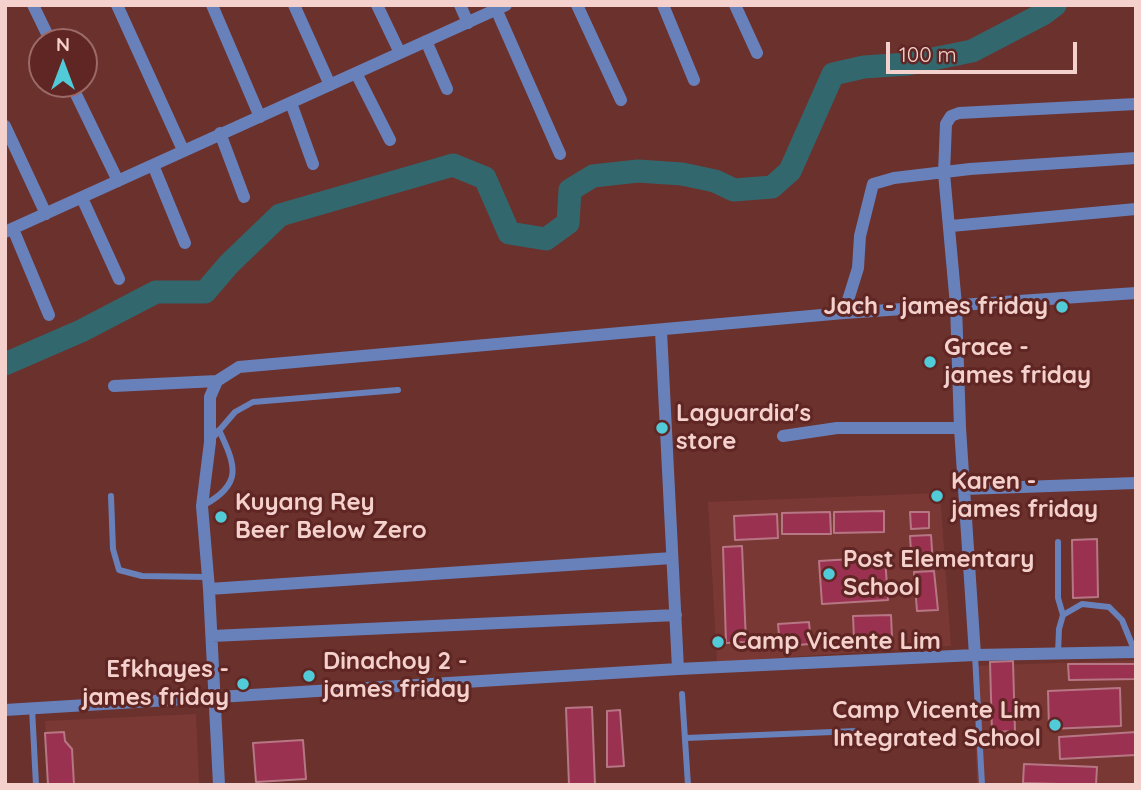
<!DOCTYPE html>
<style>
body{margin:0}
#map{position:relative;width:1141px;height:790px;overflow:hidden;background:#6b312d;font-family:Quicksand,sans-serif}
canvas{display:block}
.frame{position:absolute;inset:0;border:7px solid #f5d1cd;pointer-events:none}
.north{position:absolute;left:28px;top:28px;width:70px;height:70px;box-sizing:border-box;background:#5f2623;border:2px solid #9b6a67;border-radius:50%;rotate:0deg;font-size:19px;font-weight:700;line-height:28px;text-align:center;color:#f5d1cd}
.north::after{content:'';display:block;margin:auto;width:24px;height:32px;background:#52cbd9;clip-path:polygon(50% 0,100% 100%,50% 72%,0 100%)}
.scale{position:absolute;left:886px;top:42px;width:191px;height:32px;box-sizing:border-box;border:4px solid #f5d1cd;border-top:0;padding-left:9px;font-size:21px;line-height:24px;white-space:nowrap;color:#f5d1cd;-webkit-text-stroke:5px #5f2623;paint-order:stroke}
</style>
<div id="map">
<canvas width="1141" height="790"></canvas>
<div class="frame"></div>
<div class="north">N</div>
<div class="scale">100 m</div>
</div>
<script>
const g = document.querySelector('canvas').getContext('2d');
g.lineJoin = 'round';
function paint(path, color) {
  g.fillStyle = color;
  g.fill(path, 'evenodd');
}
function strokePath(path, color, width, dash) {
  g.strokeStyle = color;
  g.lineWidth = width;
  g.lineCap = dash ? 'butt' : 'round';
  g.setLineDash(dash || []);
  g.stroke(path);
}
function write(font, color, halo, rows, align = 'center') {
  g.font = font + ' Quicksand,sans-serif';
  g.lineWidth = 6;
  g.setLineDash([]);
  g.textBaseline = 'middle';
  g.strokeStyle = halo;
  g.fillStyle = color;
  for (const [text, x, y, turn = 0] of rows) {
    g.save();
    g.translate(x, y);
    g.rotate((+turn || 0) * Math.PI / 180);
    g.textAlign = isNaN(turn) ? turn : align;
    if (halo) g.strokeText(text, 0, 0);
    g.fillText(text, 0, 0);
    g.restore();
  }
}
const built = new Path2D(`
 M940,493L951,646L717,662L708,502Z
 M1136,660V785H977L973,666Z
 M196,714L199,785H48L45,721Z`);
const river = new Path2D(`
 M5,364L81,331L156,292H205L229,264L280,215L453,165L485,178L509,233L546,239L568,223L570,190L593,176L638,171L682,174L715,181L734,190L772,187L790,171L833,74L864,67L908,64L972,51L1043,14L1055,5`);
const building = new Path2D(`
 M884,511V532L834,533V512Z
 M830,512L831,534H782V513Z
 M910,512H929V528L911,529Z
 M777,514L778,538L735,540L734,516Z
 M931,535L933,565L912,567L910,536Z
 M1097,539L1098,597L1073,598L1072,540Z
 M742,546L746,642L726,643L723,547Z
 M885,557L888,600L822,604L819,561Z
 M934,571L938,610L917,611L914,572Z
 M891,615L892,638L854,639L853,616Z
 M809,622L811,644L780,646L778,624Z
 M1013,661L1015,731L992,732L990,662Z
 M1068,664H1136V679L1069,680Z
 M1120,688L1121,726L1049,729L1048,691Z
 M592,707L595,785H569L566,708Z
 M620,710L624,766L607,767V711Z
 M64,732L65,741L72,749L74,785H48L45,733Z
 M1136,732V755L1060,759L1059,737Z
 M303,740L306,779L256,782L253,743Z
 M1024,764L1097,767L1096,785L1023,783Z`);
const lane = new Path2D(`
 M211,440L235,412L253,402L398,390
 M111,496L113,549L119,570L142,576L208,577
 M204,505C243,484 236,466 219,430
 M1058,542V598L1063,615
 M1058,653L1059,629L1063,615L1082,604L1109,607L1122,620L1135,652
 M975,655L982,785
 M682,694L688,785
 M32,708L36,785
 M686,738L857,731`);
const street = new Path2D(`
 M33,5L51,42
 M117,5L183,150
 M212,5L260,117
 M294,5L330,85
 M377,5L400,53
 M460,5L468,23
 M577,5L621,100
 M663,5L694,80
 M735,5L757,53
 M496,9L560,154
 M426,41L447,89
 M356,73L390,140
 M71,84L118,181
 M291,103L313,164
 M5,126L46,214
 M220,133L244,197
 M153,165L185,243
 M82,198L119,279
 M951,226L1136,209
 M13,229L49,315
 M5,232L506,5
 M844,313L858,268L860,236L873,184L894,178L970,169L1136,158
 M661,331L678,669
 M217,381L210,397V442L202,506L209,589L219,785
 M114,386L217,381L239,367L844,313L1136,293
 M783,436L837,428H960
 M964,489L1136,483
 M209,589L672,558
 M212,636L676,615
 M975,655L960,428L956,305L944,173L946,124L951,116L959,113L1136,104
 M5,710L678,669L975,655L1136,652`);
const markers = [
 [1062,307,7,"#52cbd9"],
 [930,362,7,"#52cbd9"],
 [662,428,7,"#52cbd9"],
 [937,496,7,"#52cbd9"],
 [221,517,7,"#52cbd9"],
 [829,574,7,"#52cbd9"],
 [718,642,7,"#52cbd9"],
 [309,676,7,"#52cbd9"],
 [243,684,7,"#52cbd9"],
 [1055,725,7,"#52cbd9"]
];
const poiNames = [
 ["Jach - james friday",1048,307,"right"],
 ["Grace -",944,348],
 ["james friday",944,376],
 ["Laguardia's",676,414],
 ["store",676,442],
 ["Karen -",951,482],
 ["james friday",951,510],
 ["Kuyang Rey",235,503],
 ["Beer Below Zero",235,531],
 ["Post Elementary",843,560],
 ["School",843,588],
 ["Camp Vicente Lim",732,642],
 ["Dinachoy 2 -",323,662],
 ["james friday",323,690],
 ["Efkhayes -",229,670,"right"],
 ["james friday",229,698,"right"],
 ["Camp Vicente Lim",1041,711,"right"],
 ["Integrated School",1041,739,"right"]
];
paint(built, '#7a3834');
strokePath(river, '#33676e', 23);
paint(building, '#9a3151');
strokePath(building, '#b77684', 2);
strokePath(lane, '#6981ba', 6);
strokePath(street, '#6981ba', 12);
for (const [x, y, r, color] of markers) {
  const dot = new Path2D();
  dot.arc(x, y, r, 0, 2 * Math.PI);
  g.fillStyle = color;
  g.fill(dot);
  strokePath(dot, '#5f2623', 2.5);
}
write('bold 24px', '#f5d1cd', '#5f2623', poiNames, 'left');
</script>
